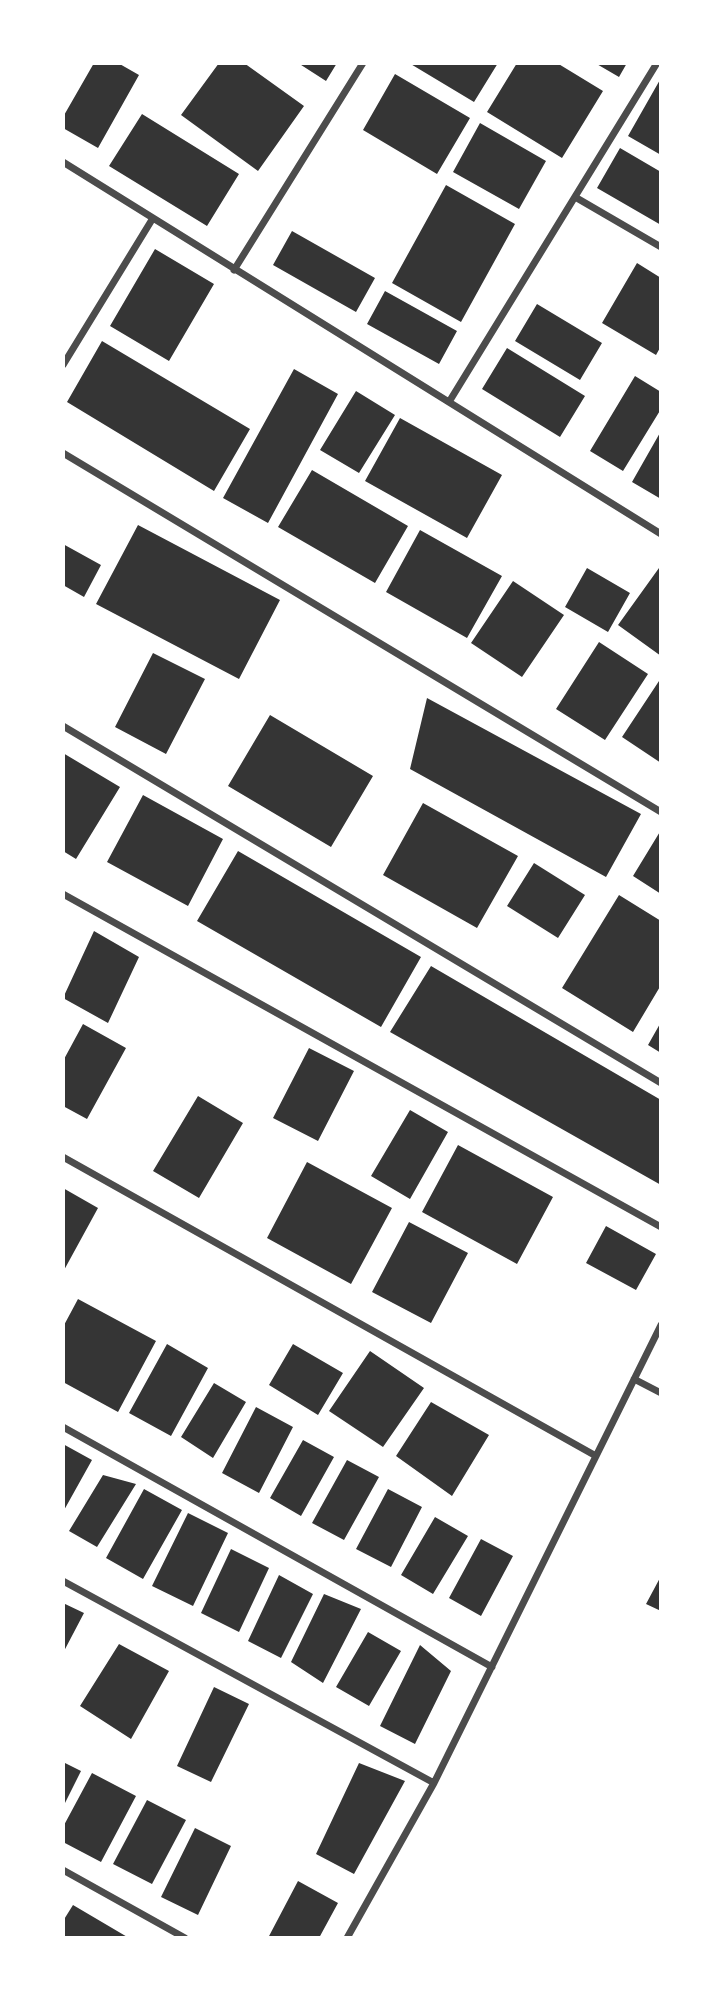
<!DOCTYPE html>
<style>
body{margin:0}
#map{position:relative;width:724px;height:2001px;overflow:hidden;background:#fff;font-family:"Space Grotesk",sans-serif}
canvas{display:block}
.frame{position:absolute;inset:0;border:65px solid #fff;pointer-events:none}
</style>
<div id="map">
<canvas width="724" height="2001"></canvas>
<div class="frame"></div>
</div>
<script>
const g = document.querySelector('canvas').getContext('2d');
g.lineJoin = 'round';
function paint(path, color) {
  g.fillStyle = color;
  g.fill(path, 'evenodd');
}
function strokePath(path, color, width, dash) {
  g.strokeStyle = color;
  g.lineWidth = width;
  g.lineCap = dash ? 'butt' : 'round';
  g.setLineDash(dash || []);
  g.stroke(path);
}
const building = new Path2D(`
 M94,63H118L139,75L98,148L63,128V117Z
 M219,63H244L304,106L258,171L181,115Z
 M298,63H337L326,81Z
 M409,63H498L474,102Z
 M517,63H557L603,91L562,158L487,112Z
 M595,63H627L619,77Z
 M395,74L470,118L437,174L363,130Z
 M661,78V155L628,136Z
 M142,114L239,174L207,226L109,166Z
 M480,123L546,161L519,209L453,172Z
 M620,148L661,172V225L597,188Z
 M446,185L515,224L461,322L392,283Z
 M292,231L375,278L356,312L273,265Z
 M155,249L214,284L169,361L110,326Z
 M637,263L661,278V346L656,355L602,323Z
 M385,291L457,331L439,364L367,324Z
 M537,304L602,343L580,380L515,341Z
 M102,341L250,429L214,491L67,402Z
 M507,348L585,396L560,437L482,389Z
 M294,369L338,394L268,523L223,498Z
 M635,376L661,392V409L623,471L590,451Z
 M356,391L395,415L359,473L320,450Z
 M400,418L502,475L467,538L365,481Z
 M661,431V499L632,482Z
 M312,470L408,526L375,583L278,527Z
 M138,525L280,600L239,679L96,604Z
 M420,530L502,576L467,638L386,592Z
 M63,544L101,565L84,597L63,585Z
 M587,568L630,593L608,632L565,607Z
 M659,568L661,569V656L618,625Z
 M513,581L564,615L522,677L471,643Z
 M599,642L648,674L605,740L556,709Z
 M153,653L205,679L166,754L115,727Z
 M659,681L661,682V763L622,737Z
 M427,698L641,814L606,877L410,769Z
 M270,715L373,776L331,847L228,786Z
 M63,753L120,787L76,859L63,851Z
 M143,795L223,839L188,906L107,862Z
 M423,803L518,856L477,928L383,875Z
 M661,830V894L633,876Z
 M238,851L421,957L381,1027L197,921Z
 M534,863L585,895L558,938L507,906Z
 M619,895L661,921V985L633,1032L562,988Z
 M94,931L139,957L108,1023L63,998Z
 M431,966L661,1100V1185L390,1032Z
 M661,1022V1053L648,1045Z
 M83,1024L126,1048L87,1119L63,1106V1061Z
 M309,1048L354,1071L318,1141L273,1118Z
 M198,1096L243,1123L199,1198L153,1171Z
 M410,1110L448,1132L410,1199L371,1176Z
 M458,1145L553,1197L517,1264L422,1212Z
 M307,1162L392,1208L351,1284L267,1238Z
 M63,1188L98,1208L63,1272Z
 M409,1222L468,1253L431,1323L372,1292Z
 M606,1226L656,1254L636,1290L586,1263Z
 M78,1299L156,1341L118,1412L63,1382V1327Z
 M167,1344L208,1368L171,1436L129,1413Z
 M293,1344L343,1373L318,1415L269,1385Z
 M370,1351L424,1388L383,1447L329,1411Z
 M214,1383L246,1402L213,1458L181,1437Z
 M431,1402L489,1435L452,1496L396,1456Z
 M256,1407L293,1427L259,1493L222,1473Z
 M303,1440L334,1457L301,1516L270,1498Z
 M63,1444L92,1460L63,1512Z
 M347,1460L379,1477L344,1540L312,1523Z
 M103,1475L136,1484L97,1547L69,1531Z
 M144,1489L182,1510L143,1579L106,1558Z
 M388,1489L422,1507L391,1567L356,1549Z
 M188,1513L228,1533L193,1606L152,1586Z
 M435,1517L468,1536L433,1594L401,1575Z
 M481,1539L513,1556L481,1616L449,1598Z
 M231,1549L269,1568L239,1632L201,1613Z
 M279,1575L313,1594L281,1658L248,1641Z
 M661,1576V1611L646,1604Z
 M324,1594L361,1609L323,1683L291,1662Z
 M63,1603L84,1613L63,1653Z
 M368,1632L401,1651L369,1706L336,1687Z
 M119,1644L169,1671L131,1739L80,1706Z
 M420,1645L451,1671L415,1744L380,1726Z
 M214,1687L249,1704L211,1782L177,1766Z
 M63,1762L81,1771L63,1807Z
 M359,1763L405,1781L354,1874L316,1854Z
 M92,1773L136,1796L101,1862L63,1842V1827Z
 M147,1800L186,1820L152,1884L113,1864Z
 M195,1828L231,1846L198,1915L161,1897Z
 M298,1881L338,1903L319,1938H268Z
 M73,1905L129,1938H63V1921Z`);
const minor = new Path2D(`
 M63,162L661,534
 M575,197L661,247
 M234,270L363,63
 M63,365L153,218
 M449,402L657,63
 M63,453L661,812
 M63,726L661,1083
 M63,894L661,1227
 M63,1157L596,1456
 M634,1379L661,1393
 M63,1427L492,1667
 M63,1581L434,1783
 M63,1870L185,1938
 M347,1938L434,1783L661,1325`);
paint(building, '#353535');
strokePath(minor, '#4c4c4c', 7);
</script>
